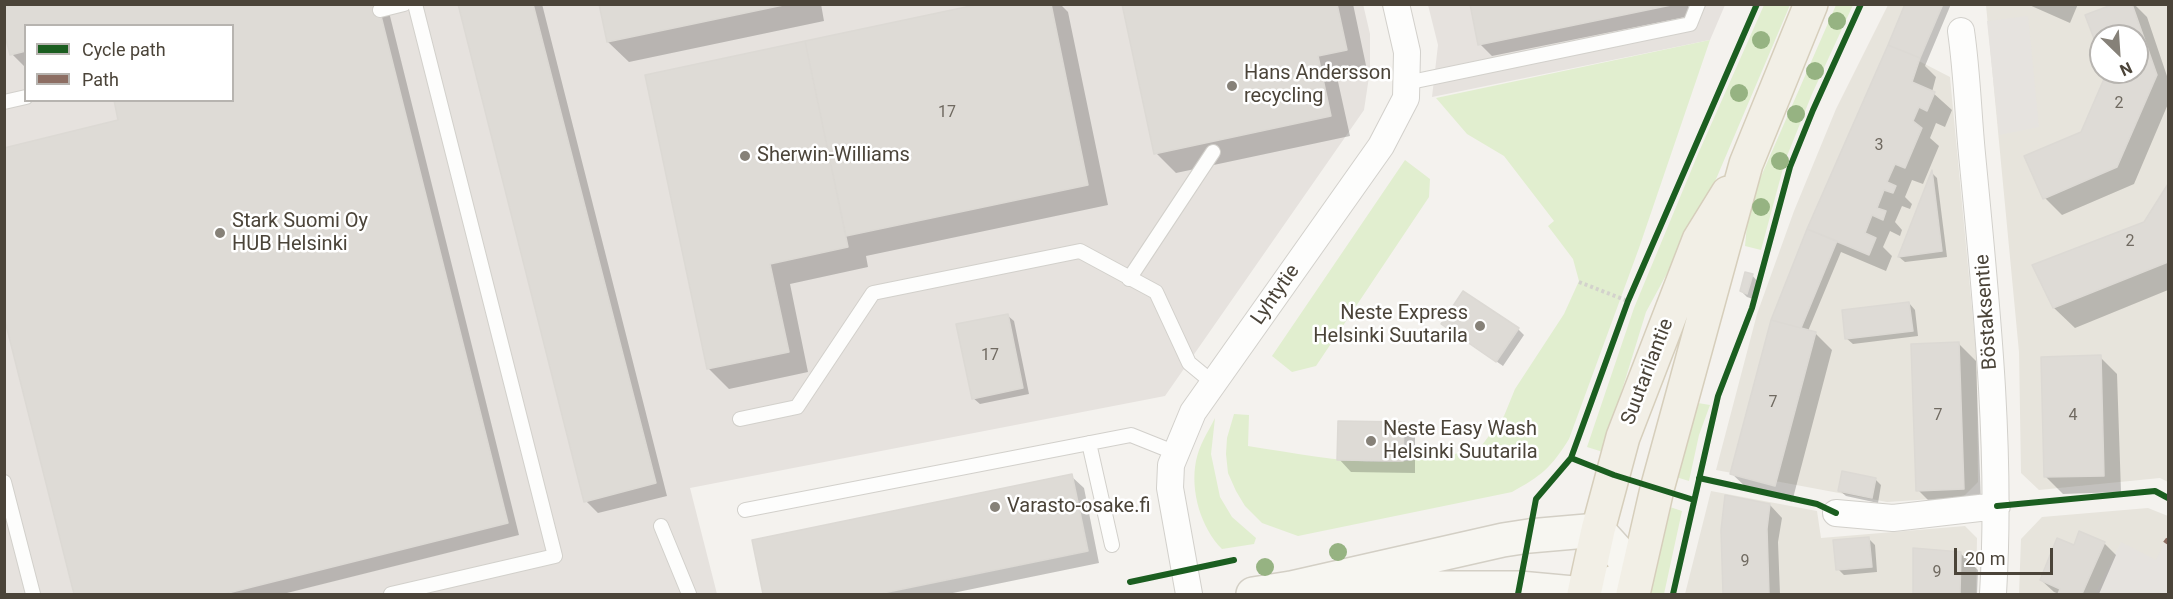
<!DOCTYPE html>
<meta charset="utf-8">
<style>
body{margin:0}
#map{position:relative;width:2173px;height:599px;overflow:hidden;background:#f4f2ee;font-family:Roboto,sans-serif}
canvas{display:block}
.frame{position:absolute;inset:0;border:6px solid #4b4439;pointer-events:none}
.legend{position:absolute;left:24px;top:24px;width:210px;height:78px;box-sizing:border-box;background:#fff;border:2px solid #b7b4b0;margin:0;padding:8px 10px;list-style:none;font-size:18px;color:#4b4439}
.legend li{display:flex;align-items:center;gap:12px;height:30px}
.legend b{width:30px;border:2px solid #b7b4b0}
.north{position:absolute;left:2089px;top:24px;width:60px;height:60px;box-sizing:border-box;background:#fff;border:2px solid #b7b4b0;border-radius:50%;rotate:155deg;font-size:16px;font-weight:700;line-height:24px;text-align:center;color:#4b4439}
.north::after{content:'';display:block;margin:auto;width:21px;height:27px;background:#868178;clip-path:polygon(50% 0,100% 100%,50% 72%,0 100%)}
.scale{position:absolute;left:1954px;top:548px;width:99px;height:27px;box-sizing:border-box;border:3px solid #4b4439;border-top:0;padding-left:8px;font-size:18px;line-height:21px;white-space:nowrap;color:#4b4439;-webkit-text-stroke:4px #fff;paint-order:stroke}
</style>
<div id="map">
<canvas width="2173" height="599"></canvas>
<div class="frame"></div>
<ul class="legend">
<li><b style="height:8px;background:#1b5e20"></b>Cycle path</li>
<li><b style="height:8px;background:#8d6e63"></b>Path</li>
</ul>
<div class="north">N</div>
<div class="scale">20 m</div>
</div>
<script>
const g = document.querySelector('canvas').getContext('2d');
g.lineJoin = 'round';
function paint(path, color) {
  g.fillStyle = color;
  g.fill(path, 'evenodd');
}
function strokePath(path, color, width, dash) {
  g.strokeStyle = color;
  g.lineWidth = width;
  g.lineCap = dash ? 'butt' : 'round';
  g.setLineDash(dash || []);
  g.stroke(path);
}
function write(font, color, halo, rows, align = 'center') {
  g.font = font + ' Roboto,sans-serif';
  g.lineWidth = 5;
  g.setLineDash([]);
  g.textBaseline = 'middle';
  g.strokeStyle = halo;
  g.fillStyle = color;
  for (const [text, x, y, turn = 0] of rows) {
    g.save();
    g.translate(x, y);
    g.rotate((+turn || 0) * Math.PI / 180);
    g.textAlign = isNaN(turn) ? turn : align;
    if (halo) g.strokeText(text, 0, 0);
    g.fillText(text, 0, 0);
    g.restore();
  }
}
const residential = new Path2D(`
 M1888,5H1940L1917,60L1950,77L1977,361L1978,482L1963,497L1887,502L1716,470L1757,314L1794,211L1836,109Z
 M1986,5H2168V482L2160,478L2039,490L2021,473L2019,352ZM2101,36H2137V72H2101Z
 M1711,491L1817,511L1821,538L1965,526L1977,538L1976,594H1685Z
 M2148,508L2168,516V594H2019L2021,539L2042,517Z`);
const industrial = new Path2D(`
 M1363,4L1370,34V70L1364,110L1165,396L690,488L717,594H5L4,5ZM26,26H232V100H26Z
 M1428,5H1725L1710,40L1432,97L1438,45Z`);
const green = new Path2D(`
 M1764,5H1790L1708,198L1646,312L1603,452L1587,447L1634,308L1698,154Z
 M1836,5H1853L1812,94L1785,161L1761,250L1745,246L1749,204Z
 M1710,40L1639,248L1569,439C1551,468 1541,476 1512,492L1298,536L1262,523L1245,506L1236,491L1228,473L1226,454L1227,438L1234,414L1249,415L1248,446C1300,454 1353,465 1406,461C1431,459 1455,454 1479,449L1504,416L1515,389L1564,314L1579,281L1573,259L1548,226L1554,221L1504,156L1467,134L1436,98Z
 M1405,160L1430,179L1429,197L1316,366L1292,372L1272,356Z
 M1698,403L1710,405L1699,435L1689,481L1676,477L1688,421Z
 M1215,418L1211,454L1220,497L1232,517L1256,538L1254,544L1222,549C1201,528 1190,491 1196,461C1199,445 1208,432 1215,418Z
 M1670,507L1682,511L1664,594H1651Z`);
const parking = new Path2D(`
 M2028,16L2039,127L1999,135L1987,21Z
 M2121,542L2156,560L2165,543L2168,545V594H2095Z`);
const shadow = new Path2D(`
 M387,4L519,535L283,594H75L4,311L120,121L232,100V26H26V66H24L12,54L4,26Z
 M459,4H542L667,496L598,513L586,501Z
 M601,4H821L824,21L629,62L608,42Z
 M988,4H1060L1068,12L1108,205L866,256L868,267L790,284L808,372L729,389L708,368L646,76Z
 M1124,4H1353L1367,70L1337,77L1350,136L1176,173L1156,153Z
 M1472,4H1688L1690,16L1492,56L1480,44Z
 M1907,4H1951L1925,66L1936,77L1932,92L1952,110L1945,127L1936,123L1930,138L1939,146L1923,184L1912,180L1905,197L1912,204L1910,209L1902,206L1895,222L1902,230L1900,236L1890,231L1883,247L1892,256L1886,271L1841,252L1808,331L1815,333L1832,350L1792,502L1749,490L1731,473L1772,321L1809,229Z
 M2027,4H2078L2070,23Z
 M2118,4H2134L2147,17L2168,79V104L2134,184L2062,215L2045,198L2082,133L2108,72H2137V36H2101V53L2087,16Z
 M1932,173L1937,178L1947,257L1905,262L1899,257Z
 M2168,187V290L2075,328L2054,308L2034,265L2145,224Z
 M1752,275L1758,282L1753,299L1747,297L1741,291Z
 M1909,303L1915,310L1918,336L1853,344L1846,338Z
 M1007,315L1014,321L1029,394L980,404L973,398Z
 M1443,324L1518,329L1524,335L1503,366Z
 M1959,344L1976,361L1981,505L1935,507L1918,490Z
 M2100,357L2117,374L2121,492L2063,494L2046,477Z
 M1403,423L1415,436V473L1351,472L1339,459Z
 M1071,476L1084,488L1099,563L948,594H764L753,541Z
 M1875,479L1881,485L1878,503L1846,496L1839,490Z
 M1770,505L1782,518L1778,542L1780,594H1725L1722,530Z
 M1868,538L1875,545L1877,572L1844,575L1838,569Z
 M2104,543L2116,555L2099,594H2059L2054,592L2041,580L2074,547Z
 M1914,550L1960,553L1978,570L1977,594H1914Z`);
const building = new Path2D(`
 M4,4H378L508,523L224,594H74L4,317V148L118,120L114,100H232V26H26V51L10,55L4,32Z
 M458,4H533L656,483L584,502Z
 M599,4H788L607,42Z
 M980,4H1051L1088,185L846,236L805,41Z
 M1122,4H1337L1347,50L1318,56L1331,116L1154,154Z
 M1470,4H1676L1478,45Z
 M1905,4H1943L1920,58L1888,45Z
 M2114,4H2132L2157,75L2117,167L2043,199L2024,156L2081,132L2107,72H2137V36H2101V57L2085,15Z
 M805,41L848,247L770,264L789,352L707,369L645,75Z
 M1888,45L1920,58L1912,82L1935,92L1927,111L1919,107L1913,121L1922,128L1905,168L1895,164L1887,182L1896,186L1893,193L1884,190L1877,208L1886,211L1883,220L1872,215L1865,233L1876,238L1869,255L1807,229Z
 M1932,170L1942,251L1898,257Z
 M2168,184V262L2053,308L2032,265L2144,222Z
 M1807,229L1837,241L1801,328L1771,320Z
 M1745,272L1753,274L1747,294L1740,291Z
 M1463,291L1519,328L1496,362L1441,324Z
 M1909,302L1913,331L1845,339L1842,310Z
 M1008,314L1023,388L972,399L956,324Z
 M1771,320L1816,332L1775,486L1730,474Z
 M1959,342L1964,489L1916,491L1911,344Z
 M2101,355L2104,476L2044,477L2041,357Z
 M1338,421L1404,422L1403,461L1337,460Z
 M1842,471L1876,478L1872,498L1838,491Z
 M1072,474L1088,551L878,594H763L752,540Z
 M1725,495L1770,504L1767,529L1769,594H1723L1721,530Z
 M2079,531L2105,542L2082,594H2058L2060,589L2040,580L2057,538L2074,545Z
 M1869,537L1872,567L1836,570L1833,540Z
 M1913,548L1961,552L1960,594H1913Z`);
const path = new Path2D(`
 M1579,282L1628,301`);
const service = new Path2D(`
 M380,10L404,4
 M1406,83L1690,24L1698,4
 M4,102L26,97
 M1129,279L1213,152
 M740,419L797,407L873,293L1080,251L1156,292L1189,363L1212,382
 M1089,443L1112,545
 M4,482L33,594
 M745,510L1131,435L1176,453
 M661,526L689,594
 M391,594L555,556L415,4`);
const minor = new Path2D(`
 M1961,31C1967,72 1968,113 1972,154C1986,300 2002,447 1993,594
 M1836,513L1893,518L1997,506
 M1189,594L1170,488L1171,465L1193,412L1381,146L1406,98L1407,52L1396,4`);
const secondary = new Path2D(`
 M1253,594L1291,588L1503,540L1529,536L1598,530L1637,573L1584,594L1519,588H1291`);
const primary = new Path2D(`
 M1584,594L1598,530L1623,437L1699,240L1728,193
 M1633,594L1657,489L1746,164L1811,4`);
const quiet = new Path2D(`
 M2165,543L2168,539`);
const cycleway = new Path2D(`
 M1571,458L1614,475L1694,500
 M1699,478L1817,504L1836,513
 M1997,506L2155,491L2168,498
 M1130,582L1234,560
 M1518,594L1536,499L1571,458L1628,301L1757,4
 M1673,594L1718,396L1752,308L1790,167L1813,110L1861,4`);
const trees = [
 [1837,21],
 [1761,40],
 [1815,71],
 [1739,93],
 [1796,114],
 [1780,161],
 [1761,207],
 [1338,552],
 [1265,567]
];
const markers = [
 [1232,86,6,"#868178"],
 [745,156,6,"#868178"],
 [220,233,6,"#868178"],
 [1480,326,6,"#868178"],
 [1371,441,6,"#868178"],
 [995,507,6,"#868178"]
];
const numberNames = [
 ["2",2119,104],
 ["17",947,113],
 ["3",1879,146],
 ["2",2130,242],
 ["17",990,356],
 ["7",1773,403],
 ["7",1938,416],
 ["4",2073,416],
 ["9",1745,562],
 ["9",1937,573]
];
const poiNames = [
 ["Hans Andersson",1244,74],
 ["recycling",1244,97],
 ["Sherwin-Williams",757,156],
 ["Stark Suomi Oy",232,222],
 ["HUB Helsinki",232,245],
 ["Neste Express",1468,314,"right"],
 ["Helsinki Suutarila",1468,337,"right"],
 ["Neste Easy Wash",1383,430],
 ["Helsinki Suutarila",1383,453],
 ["Varasto-osake.fi",1007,507]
];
const streetNames = [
 ["Lyhtytie",1276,295,-55],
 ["Böstaksentie",1987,312,-94],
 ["Suutarilantie",1648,372,-69]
];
paint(residential, '#e7e4dc');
paint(industrial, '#e6e2de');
paint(green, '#e1eecf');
paint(parking, '#e6e3df');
paint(shadow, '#0003');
paint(building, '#dedbd6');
strokePath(building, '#dcd9d4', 1.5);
strokePath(service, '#d2d0cb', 16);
strokePath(minor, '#d2d0cb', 28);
strokePath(secondary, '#d3cfc5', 36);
strokePath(primary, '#d6cebb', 36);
strokePath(path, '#d3d2cc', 4, [3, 3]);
strokePath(service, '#fdfdfc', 14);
strokePath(minor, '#fdfdfc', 26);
strokePath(secondary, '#f7f6f1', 33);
strokePath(primary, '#f2efe6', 33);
strokePath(quiet, '#8d6e63', 4.5, [9, 4.5]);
strokePath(cycleway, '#1b5e20', 6);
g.fillStyle = '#96b382';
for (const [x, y] of trees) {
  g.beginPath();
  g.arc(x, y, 9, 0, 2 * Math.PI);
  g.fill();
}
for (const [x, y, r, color] of markers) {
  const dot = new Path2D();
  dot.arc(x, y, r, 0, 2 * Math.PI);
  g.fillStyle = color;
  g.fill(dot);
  strokePath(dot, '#fff', 2);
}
write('16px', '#706a61', null, numberNames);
write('20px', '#4b4439', '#fff', poiNames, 'left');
write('20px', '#4b4439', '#fff', streetNames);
</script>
